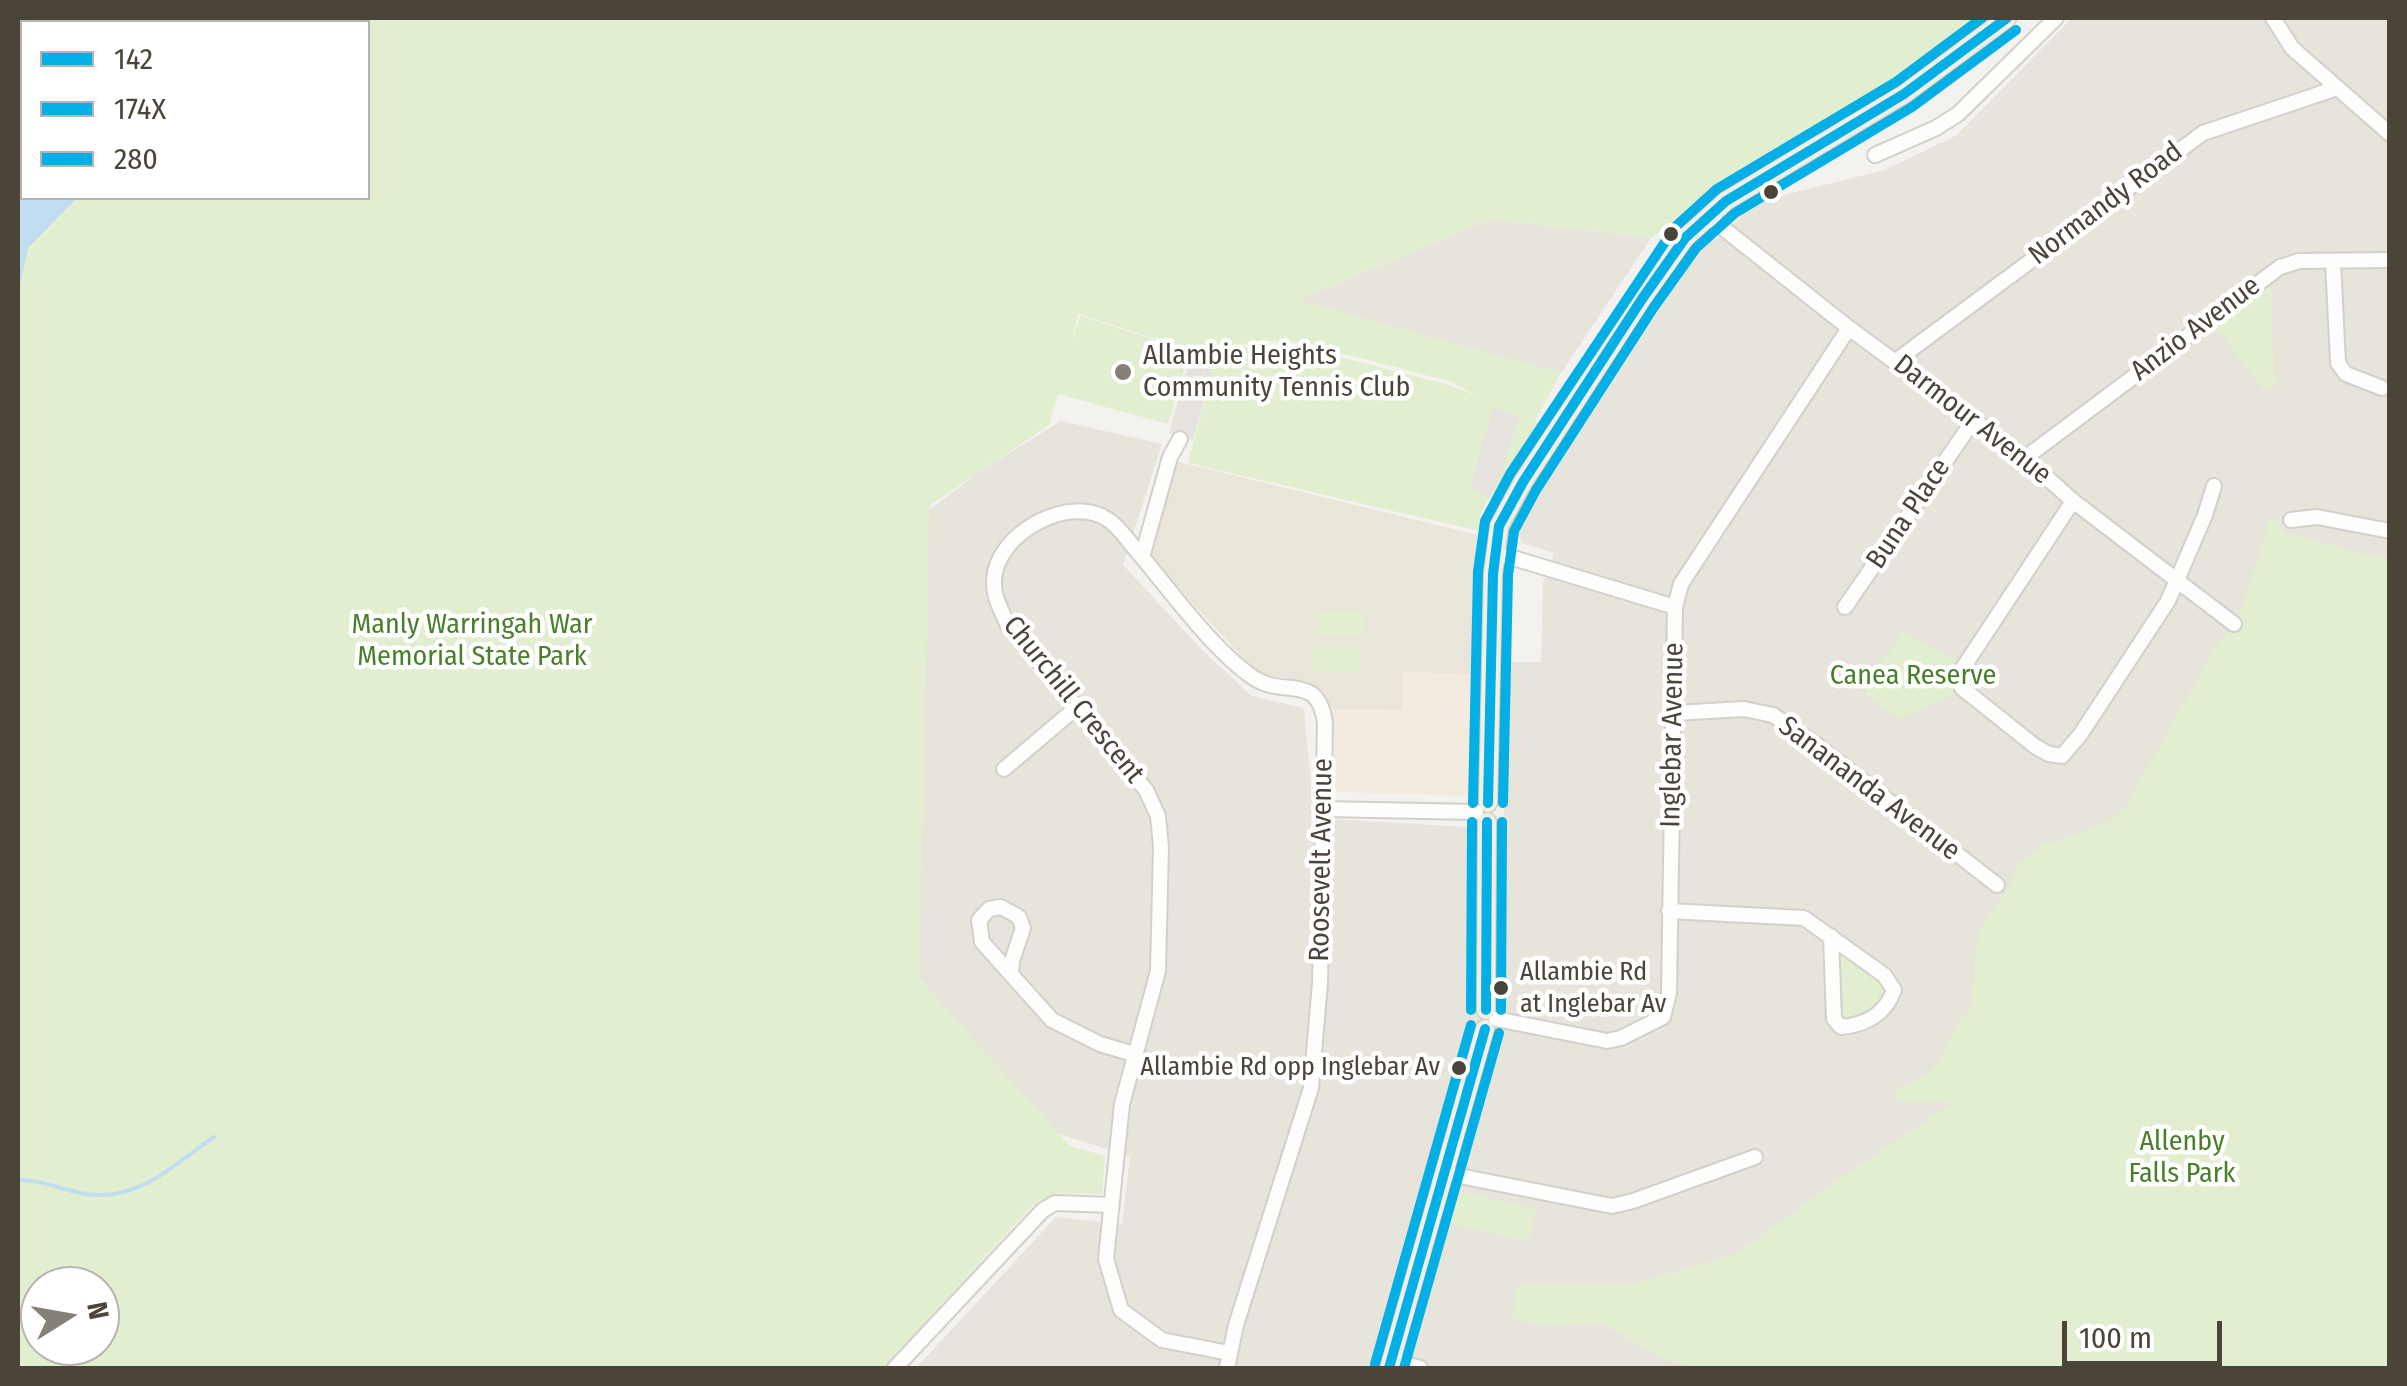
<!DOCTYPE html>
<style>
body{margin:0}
#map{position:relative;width:2407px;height:1386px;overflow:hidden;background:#f4f2ee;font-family:"Fira Sans Condensed",sans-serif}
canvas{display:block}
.frame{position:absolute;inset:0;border:20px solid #4b4439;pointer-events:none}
.legend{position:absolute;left:20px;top:20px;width:350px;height:180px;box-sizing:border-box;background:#fff;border:2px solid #b7b4b0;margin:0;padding:12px 18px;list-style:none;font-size:30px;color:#4b4439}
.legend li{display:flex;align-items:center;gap:20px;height:50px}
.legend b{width:50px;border:2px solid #b7b4b0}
.north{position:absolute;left:20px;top:1266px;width:100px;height:100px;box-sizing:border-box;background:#fff;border:2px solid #b7b4b0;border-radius:50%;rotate:79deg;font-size:28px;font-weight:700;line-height:40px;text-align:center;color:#4b4439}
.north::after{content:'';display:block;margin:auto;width:35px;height:45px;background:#868178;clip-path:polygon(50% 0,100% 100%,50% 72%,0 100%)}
.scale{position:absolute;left:2062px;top:1321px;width:160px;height:45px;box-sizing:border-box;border:5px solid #4b4439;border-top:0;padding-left:12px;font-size:30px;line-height:35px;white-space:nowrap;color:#4b4439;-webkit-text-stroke:8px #fff;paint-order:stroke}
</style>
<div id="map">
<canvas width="2407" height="1386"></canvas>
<div class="frame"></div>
<ul class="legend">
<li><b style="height:12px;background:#04afe6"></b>142</li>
<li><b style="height:12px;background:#04afe6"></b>174X</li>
<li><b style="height:12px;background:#04afe6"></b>280</li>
</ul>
<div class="north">N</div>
<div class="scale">100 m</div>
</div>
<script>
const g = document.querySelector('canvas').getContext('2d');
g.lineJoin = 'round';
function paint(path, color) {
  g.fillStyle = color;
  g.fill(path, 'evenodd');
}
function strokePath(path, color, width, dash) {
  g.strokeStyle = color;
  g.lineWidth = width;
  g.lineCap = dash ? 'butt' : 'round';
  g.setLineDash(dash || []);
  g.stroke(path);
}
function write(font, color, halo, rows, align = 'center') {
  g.font = font + ' "Fira Sans Condensed",sans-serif';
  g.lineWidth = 9;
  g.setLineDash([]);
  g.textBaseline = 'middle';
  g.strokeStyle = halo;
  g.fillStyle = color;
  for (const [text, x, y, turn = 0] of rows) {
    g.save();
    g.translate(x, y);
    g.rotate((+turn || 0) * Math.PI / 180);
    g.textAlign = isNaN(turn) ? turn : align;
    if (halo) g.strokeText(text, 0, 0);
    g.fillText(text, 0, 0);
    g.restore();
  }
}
const residential = new Path2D(`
 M2072,18H2389V560L2304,540L1955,1102L1833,1184L1735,1255L1632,1284L1518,1286L1512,1319L1549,1325L1601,1323L1670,1361L1700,1368H916L1056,1217L1122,1225L1130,1156L1058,1134L1039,1118L918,977L928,511L983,469L1061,421L1162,444L1123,565L1205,653L1252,696L1304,708L1314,818L1467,827L1504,823L1507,662H1541L1543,583L1554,553L1522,543L1518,535L1534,502L1704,242L1713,241L1739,219L1742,212L1764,200L1885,170L1957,135Z
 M1491,219L1651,238L1561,373L1296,301Z`);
const commercial = new Path2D(`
 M1402,672L1473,674L1469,796L1331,792L1332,709L1402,710Z`);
const education = new Path2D(`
 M1175,461L1478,535L1473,674L1403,672L1402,710L1332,709L1309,682L1257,673L1151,558Z`);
const green = new Path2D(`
 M18,18H1981L1861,103L1730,176L1651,238L1491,219L1298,300L1561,373L1535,421L1542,425L1482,509L1479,531L1188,463L1213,369L1218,362L1254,344L1292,345L1446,384L1478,396L1449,381L1299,342L1254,341L1211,356L1078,314L1072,340L1080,316L1190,351L1168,424L1058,394L1049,425L930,505L919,979L1070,1146L1105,1156L1102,1194L1056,1193L1033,1205L884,1368H18ZM22,22H368V198H22ZM40,1286H100V1346H40Z
 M2271,280L2275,388L2262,389L2213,323Z
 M2271,517L2277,519L2284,533L2389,560V1368H1700L1670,1361L1601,1323L1549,1325L1511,1319L1518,1285L1632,1284L1735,1255L1833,1184L1953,1103L1898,1101L1896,1088C1911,1082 1932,1075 1940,1060C1946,1050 1946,1041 1953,1032C1959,1022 1970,1010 1972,999C1975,978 1972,958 1979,937C1990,904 2010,900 2017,864L2043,845L2107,823L2126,806L2219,641L2238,620Z
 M1314,611H1363V635H1314Z
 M1903,631L1959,663L1961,691L1898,719L1863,692Z
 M1311,647L1362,649L1361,673L1310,672Z
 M1838,950L1885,982L1887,995L1875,1010L1843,1023L1839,1019Z
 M1454,1190L1536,1209L1528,1242L1447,1223Z`);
const parking = new Path2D(`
 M1189,362L1213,369L1193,440L1169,433Z
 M1493,407L1519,416L1500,478L1488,497L1470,489Z`);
const water = new Path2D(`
 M18,18H55L53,22H22V198H77L28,248L18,294Z`);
const stream = new Path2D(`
 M18,1180C40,1180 58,1188 80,1193C137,1204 170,1167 214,1137`);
const minor = new Path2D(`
 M2273,18L2292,48L2390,134
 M1875,155L1936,128L1958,114L2056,18
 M1709,217L1849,328L2025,458L2073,501L2234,624
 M2333,262L2338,363L2346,374L2382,388
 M1897,360L2203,133L2337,88
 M1180,439L1170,457L1142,557C1173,594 1215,652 1254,678C1284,698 1318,672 1325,723L1320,983L1311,1088L1236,1325L1227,1368
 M2025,458L2280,267L2299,261L2390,260
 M2073,501L1959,674L1962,688L2036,747L2049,754L2062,756L2080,735L2168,601L2205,515L2214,486
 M2291,520L2317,517L2390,531
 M1494,556L1510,557L1675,607
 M1142,557C1132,546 1122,530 1110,521C1071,492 996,533 994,580C993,596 1001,610 1008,625L1146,790L1158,816L1161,847L1158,971L1122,1104L1106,1259L1121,1310L1162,1340L1229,1353
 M1845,607L1973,421
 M1675,713L1744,709L1773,715L1818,746L1997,885
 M1004,769L1076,708
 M1323,809L1476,812
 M1669,911L1804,918L1884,975L1894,990C1886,1013 1866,1025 1841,1027L1834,1019L1831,936
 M1011,973L1012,961L1023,928L1019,917L1001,907L989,909L979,920L982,942L1052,1020L1100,1044L1137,1055
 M1496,1019L1607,1041L1621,1038L1663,1017L1669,993L1675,607L1681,584L1849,328
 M1444,1173L1612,1206L1633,1201L1755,1157
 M1391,1360L1420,1368
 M895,1368L1043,1210L1055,1203L1111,1205`);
const major = new Path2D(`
 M1488,803L1493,574L1499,526L1523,482L1642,299L1685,238L1726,201L1904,94L2007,18
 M1486,1010L1487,822
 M1389,1368L1485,1029`);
const bus1 = new Path2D(`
 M1488,803L1493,574L1499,526L1523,482L1642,299L1685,238L1726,201L1904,94L2007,18
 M1486,1010L1487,822
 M1389,1368L1485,1029`);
const bus2 = new Path2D(`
 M1503,803L1508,575L1514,531L1536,490L1654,307L1696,248L1735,213L1912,107L2016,30
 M1501,1010L1502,822
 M1404,1368L1499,1033`);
const bus3 = new Path2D(`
 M1473,803L1478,572L1485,521L1510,474L1675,227L1717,189L1896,82L1982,18
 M1471,1010L1472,822
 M1375,1364L1471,1025`);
const markers = [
 [1771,192,9,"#4b4439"],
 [1671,234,9,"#4b4439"],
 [1123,372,10,"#868178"],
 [1501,988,9,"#4b4439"],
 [1459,1068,9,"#4b4439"]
];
const busNames = [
 ["Allambie Rd",1520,973],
 ["at Inglebar Av",1520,1005],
 ["Allambie Rd opp Inglebar Av",1440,1068,"right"]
];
const streetNames = [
 ["Normandy Road",2106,204,-37],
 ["Anzio Avenue",2196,329,-37],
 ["Darmour Avenue",1972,420,38],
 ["Buna Place",1909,514,-56],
 ["Churchill Crescent",1073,700,51],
 ["Inglebar Avenue",1673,735,-89],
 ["Sanananda Avenue",1869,789,37],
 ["Roosevelt Avenue",1322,860,-89]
];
const poiNames = [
 ["Allambie Heights",1143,356],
 ["Community Tennis Club",1143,388]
];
const parkNames = [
 ["Manly Warringah War",472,625],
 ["Memorial State Park",472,657],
 ["Canea Reserve",1913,676],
 ["Allenby",2182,1142],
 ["Falls Park",2182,1174]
];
paint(residential, '#e7e4dc');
paint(commercial, '#f3ebdf');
paint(education, '#eae5da');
paint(green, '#e1eecf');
paint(parking, '#e6e3df');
paint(water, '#c0ddf1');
strokePath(stream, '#c0ddf1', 4);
strokePath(minor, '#d2d0cb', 18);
strokePath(major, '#d6cebb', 21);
strokePath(minor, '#fdfdfc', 14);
strokePath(major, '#f2efe6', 18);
strokePath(bus1, '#04afe6', 10);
strokePath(bus2, '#04afe6', 10);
strokePath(bus3, '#04afe6', 10);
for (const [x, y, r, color] of markers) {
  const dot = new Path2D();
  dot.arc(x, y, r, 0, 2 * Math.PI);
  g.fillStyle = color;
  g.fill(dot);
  strokePath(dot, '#fff', 4);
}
write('26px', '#4b4439', '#fff', busNames, 'left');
write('28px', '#4b4439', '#fff', streetNames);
write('28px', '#4b4439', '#fff', poiNames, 'left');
write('28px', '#4a7f2a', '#fff', parkNames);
</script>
